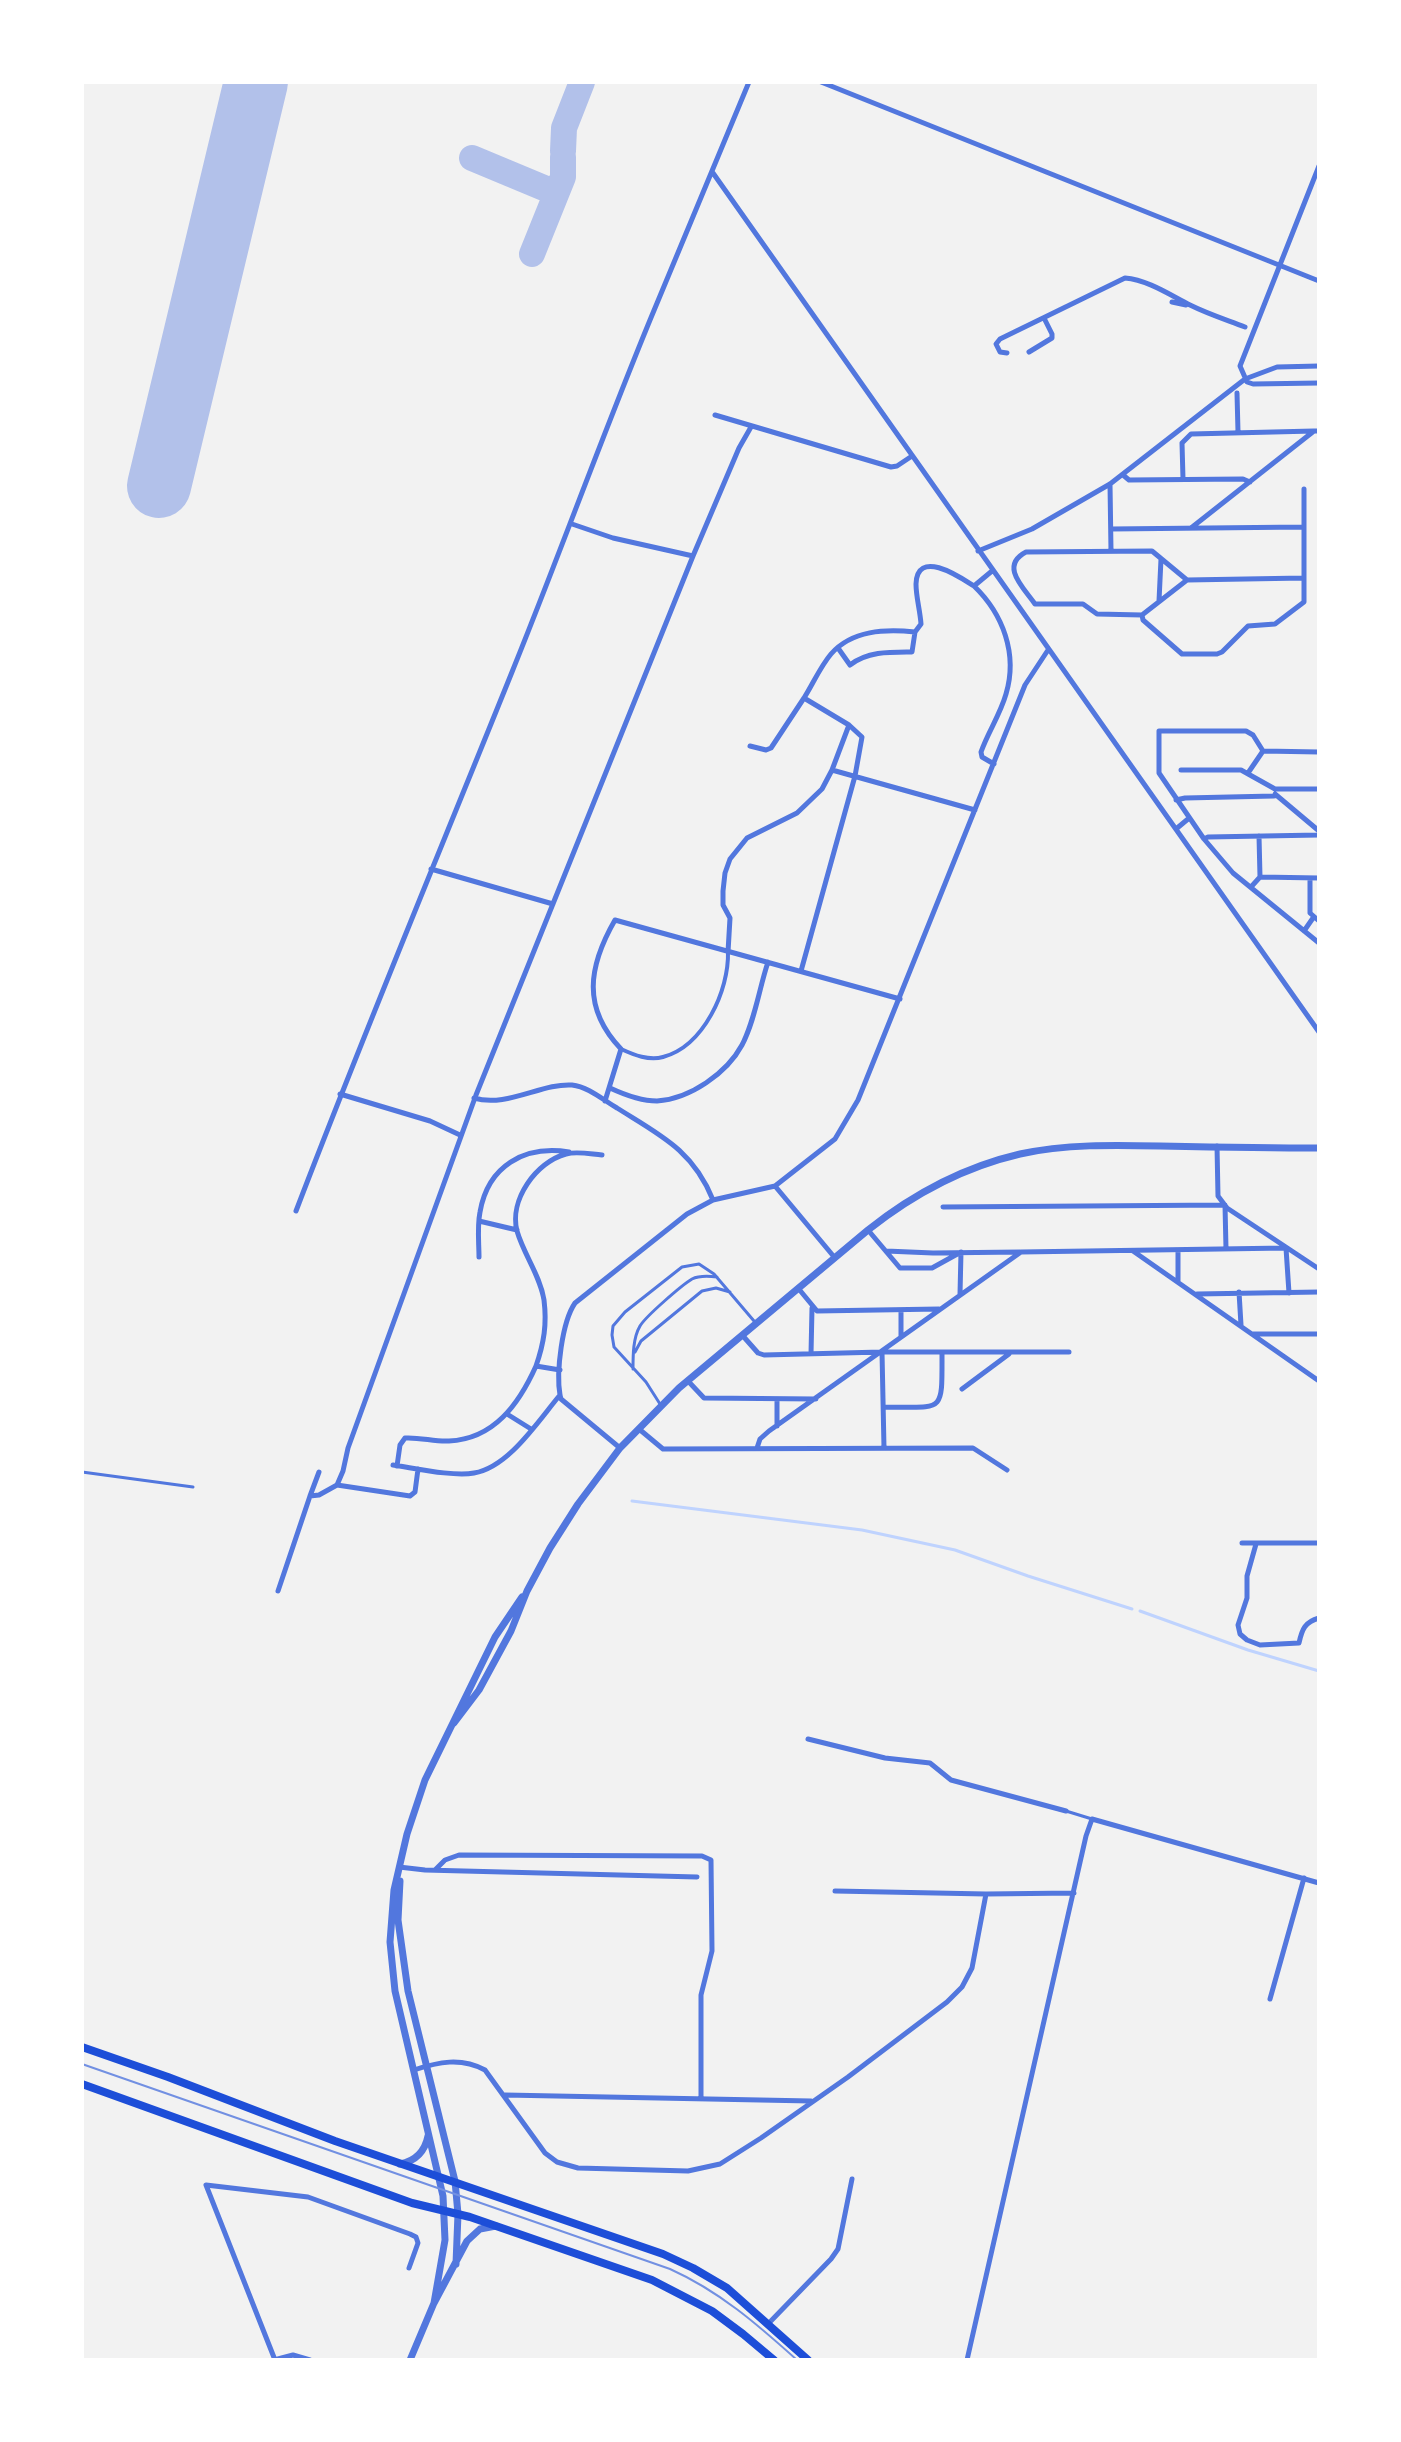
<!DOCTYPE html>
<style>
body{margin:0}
#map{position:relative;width:1401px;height:2442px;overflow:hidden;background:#f2f2f2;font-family:"Libre Baskerville",serif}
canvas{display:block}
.frame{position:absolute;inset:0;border:84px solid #fff;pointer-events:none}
</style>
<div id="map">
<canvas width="1401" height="2442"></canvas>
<div class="frame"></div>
</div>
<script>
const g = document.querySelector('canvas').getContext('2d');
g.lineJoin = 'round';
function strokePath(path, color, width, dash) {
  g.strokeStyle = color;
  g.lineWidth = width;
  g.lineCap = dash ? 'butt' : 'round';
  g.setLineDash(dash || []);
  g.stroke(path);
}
const stream = new Path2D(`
 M632,1501L862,1530L955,1550L1028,1576L1132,1609
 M1140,1611L1248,1650L1319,1671`);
const taxiway = new Path2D(`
 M563,151L564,128L582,82
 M472,158L556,193
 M532,254L563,177V157`);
const runway = new Path2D(`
 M159,486L256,82`);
const service = new Path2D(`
 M635,1352L641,1341L702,1291L716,1288L730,1292
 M633,1369C633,1355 633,1338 640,1326C646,1316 682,1285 692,1279C700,1275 709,1276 717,1277
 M660,1404L646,1382L614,1347L612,1335L613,1326L625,1312L682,1267L699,1264L714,1274L754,1321
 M82,1472L193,1487
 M1066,1811L1092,1819`);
const pedestrian = new Path2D(`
 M621,1049C634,1055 649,1061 663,1057C704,1046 729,990 728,952`);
const minor = new Path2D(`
 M821,82L1319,281
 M1319,166L1240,366L1247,382L1253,384L1319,383
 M713,173L1319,1032
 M1172,302L1186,305
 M1029,352L1052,338V334L1044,318
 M1007,353L1000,352L996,344L1000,339L1125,278C1148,280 1170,295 1190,305C1208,314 1227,320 1245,327
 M1237,393L1238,432
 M715,415L891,467L897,466L912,456
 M1123,475L1129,480L1243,479L1250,482
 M1183,479L1182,443L1191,434L1314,431
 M1110,484L1111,551
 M572,524L613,538L693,556
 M1191,528L1314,431H1319
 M1111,529L1304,527
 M978,551L1032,529L1110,484L1245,379L1277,367L1319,366
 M1187,580L1142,615L1097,614L1083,604H1035C1024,588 999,566 1026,552L1152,551L1187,580L1304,578
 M974,586C1003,614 1018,654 1006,694C1000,715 988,732 981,752L982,757L994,764
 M1159,601L1161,559
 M1142,615L1143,620L1182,654H1217L1222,652L1248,626L1275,624L1304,602V489
 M838,648L850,665C868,651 891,652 912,652L915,632L921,624C920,610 916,597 916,584C917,548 960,577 974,586L992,571
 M750,746L766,750L771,748L804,698
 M1263,751L1253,735L1246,731H1159V773L1204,839L1233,873L1319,943
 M832,770L975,810
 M1181,770H1241L1275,789H1319
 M1248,773L1263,751L1319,752
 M1275,794L1319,831
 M1176,800L1185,798L1274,796
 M1176,829L1188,819
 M1259,836L1260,877
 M1204,839L1208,837L1319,835
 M431,869L553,904
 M1310,879V913L1319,921
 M1251,887L1260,877L1319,878
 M1304,931L1313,918
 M728,952L730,918L723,905V891L725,873L730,859L747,838L797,813L822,789L832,770L849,725
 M801,971L855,776L862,737L849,725L804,698C813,684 820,667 831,654C852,630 885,629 915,632
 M610,1088C625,1095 640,1101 657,1101C690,1099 727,1073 742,1045C755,1020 759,989 768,962
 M340,1094L430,1121L460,1135
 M474,1098C506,1108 542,1083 572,1085C589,1087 603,1100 617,1108C660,1135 693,1150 713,1200
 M605,1101L621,1049C582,1008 588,967 615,920L900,999
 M1217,1146L1218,1196L1227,1208L1319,1269
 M775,1186L835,1258
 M943,1207L1225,1205L1226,1249
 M296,1211C365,1030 440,851 512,672C561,551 605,428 655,308C686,232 718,158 749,82
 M479,1221L517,1230
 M868,1230L900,1268H932L961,1252L960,1294
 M886,1251L933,1253L1020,1252
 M1133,1251L1319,1381
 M479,1257C479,1243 477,1227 480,1212C488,1166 524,1145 569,1152
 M1178,1281V1250
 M798,1288L817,1311L939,1309
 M1239,1292L1241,1325
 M1197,1294L1319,1292
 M901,1310V1337
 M1252,1334H1319
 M743,1336L758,1353L764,1355L882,1352L884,1448
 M882,1352H1069
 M811,1354L812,1308
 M560,1370L536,1366C544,1343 547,1324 544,1300C540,1275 524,1255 517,1231C509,1200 536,1162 566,1154C577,1151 590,1154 602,1155
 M688,1381L704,1398L816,1399
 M962,1389L1009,1354
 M884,1407C945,1407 942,1415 942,1352
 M507,1414L531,1429
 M777,1426V1399
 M639,1429L663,1449L973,1448L1007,1470
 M620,1448L561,1399L560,1395C556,1372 562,1322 575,1303L687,1214L713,1200L775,1186L835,1139L858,1100L1025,685L1048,650
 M757,1448L760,1439L769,1431L1021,1252L1286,1248L1289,1293
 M393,1465C414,1468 454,1477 474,1473C509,1467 538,1421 560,1395
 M397,1466L400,1445L405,1438C420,1437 435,1442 449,1441C494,1439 519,1404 536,1366
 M337,1485L343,1471L348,1448L476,1095L693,556L739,448L751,427
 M310,1496L319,1472
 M1242,1543H1319
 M1256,1544L1247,1576V1598L1238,1625L1240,1634L1247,1640L1260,1645L1299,1643C1302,1629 1305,1622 1319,1618
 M278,1591L310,1496L319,1495L337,1485L410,1496L415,1492L418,1469
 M808,1739L885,1758L930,1763L951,1780L1066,1811
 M399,1867L425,1870L697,1877
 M435,1870L445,1860L459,1855L702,1856L711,1860L712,1951L701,1995V2099
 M835,1891L986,1894L1074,1893
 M1270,1999L1304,1878
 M414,2070C438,2062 461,2057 485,2070L545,2153L557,2162L578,2168L688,2171L720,2164L761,2138L848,2077L947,2002L962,1987L972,1968L986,1894
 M505,2095L811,2101
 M768,2324L831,2259L838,2249L852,2179
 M274,2360L293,2355L310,2360
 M275,2360L206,2185L308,2197L410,2234L416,2237L418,2243L409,2268
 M967,2360L1086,1836L1092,1819L1319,1883`);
const tertiary = new Path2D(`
 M454,1723L479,1690L511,1631L527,1591L550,1548L578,1504L620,1448L679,1388L868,1230C912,1195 964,1167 1020,1154C1065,1144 1114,1145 1160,1146C1213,1147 1266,1148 1319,1148
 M400,1881L398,1920L408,1991L455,2181L458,2214L456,2264
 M400,2164C416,2161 425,2151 428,2136
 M434,2303L445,2240L443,2196L395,1991L390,1942L394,1890L407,1834L425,1780L495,1637L522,1597
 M410,2360L434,2303L467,2241L480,2229L496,2226`);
const secondary = new Path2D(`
 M82,2047L168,2077L335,2141L663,2254L693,2268L727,2288L808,2360
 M82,2084L412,2203L470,2217L652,2280L712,2311L743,2334L774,2360`);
const tram = new Path2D(`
 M82,2064L670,2269C719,2291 757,2324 797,2360`);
strokePath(stream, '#bfd3fe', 3);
strokePath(taxiway, '#b2c1ea', 26);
strokePath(runway, '#b2c1ea', 64);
strokePath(service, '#5277de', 3);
strokePath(pedestrian, '#5277de', 4);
strokePath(minor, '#5277de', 5);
strokePath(tertiary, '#5277de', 7);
strokePath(secondary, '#1d4ed8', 8);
strokePath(tram, '#7290e2', 2);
</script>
